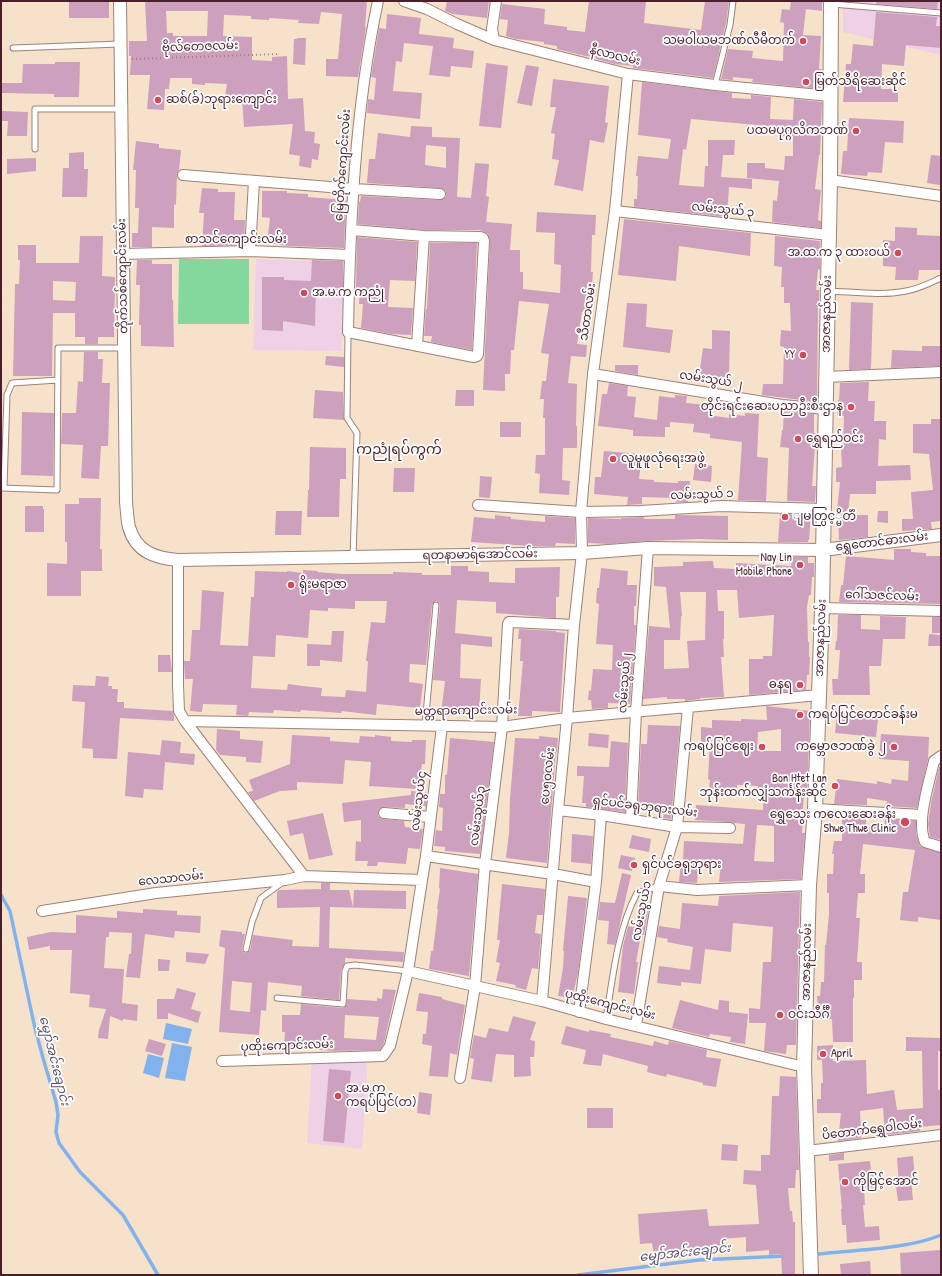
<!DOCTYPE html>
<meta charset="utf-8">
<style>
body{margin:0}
#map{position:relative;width:942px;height:1276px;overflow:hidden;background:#f6e2ca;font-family:"Patrick Hand",sans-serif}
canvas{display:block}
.frame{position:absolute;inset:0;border:2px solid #4a1f2b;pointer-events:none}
</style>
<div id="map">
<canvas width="942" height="1276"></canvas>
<div class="frame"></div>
</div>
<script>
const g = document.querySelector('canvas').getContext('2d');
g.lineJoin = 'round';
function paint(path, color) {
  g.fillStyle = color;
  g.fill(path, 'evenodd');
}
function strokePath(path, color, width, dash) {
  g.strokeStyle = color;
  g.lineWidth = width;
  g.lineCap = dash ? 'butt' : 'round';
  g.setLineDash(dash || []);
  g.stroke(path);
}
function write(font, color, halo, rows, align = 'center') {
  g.font = font + ' "Patrick Hand","Noto Sans Myanmar",sans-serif';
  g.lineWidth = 3.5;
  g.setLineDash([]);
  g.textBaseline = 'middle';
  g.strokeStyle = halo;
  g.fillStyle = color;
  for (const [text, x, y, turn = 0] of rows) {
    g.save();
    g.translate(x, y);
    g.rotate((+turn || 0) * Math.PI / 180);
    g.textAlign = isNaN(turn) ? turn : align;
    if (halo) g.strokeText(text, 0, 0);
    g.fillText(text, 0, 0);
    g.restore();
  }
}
const built = new Path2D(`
 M843,1H941V55L843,32Z
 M256,259L346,262L341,351L253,350Z
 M312,1055H366L367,1078L362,1149L307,1143Z`);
const green = new Path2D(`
 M179,259H249V324H178Z`);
const water = new Path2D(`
 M166,1023L192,1029L188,1044L163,1039Z
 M172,1043L192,1047L185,1081L165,1078Z
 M148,1054L164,1058L159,1078L143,1073Z`);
const stream = new Path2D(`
 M1,895L10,911L34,1024L43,1058L56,1102L58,1115L56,1132L59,1143L80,1172L123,1215L158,1275
 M819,1254C856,1250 908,1249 941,1235
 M578,1275L699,1260L785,1256`);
const building = new Path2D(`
 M69,1H109V18H69Z
 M145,1H367L365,27H366L358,77L326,76V59H338L342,14L321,12L319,24L298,23L299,20L269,18V20L251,19V16L224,15L223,36L252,37V60L272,61V57L287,56L288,99L303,98L305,131L315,132L314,143L320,144L318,160L312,159L311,168L299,166L300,156L289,154L293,124L244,127L242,98L225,96L227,84L205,83V85L192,84V78H170L169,89H165L164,110L147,109L150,75H130L131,56H129V41H147ZM166,11H208L207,36H173V33H167Z
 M447,1H489L487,18L453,14L445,11Z
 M589,1H646L644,23L701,30L705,1H729L726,24L713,78L633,68V66L615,64L596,59V57L585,56L557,49V46L544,44V42L516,39L506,36L508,20L500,19L502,4L545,9L544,24L567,27V30L585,32Z
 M791,1H822V11L806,9L803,35L821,36L819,69H822V89L752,82L753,79L733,77V80L721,79L728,49L753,51L752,58L783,61L784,23L780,22L782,9L790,10Z
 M877,1H938L937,9L876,4Z
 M876,12L937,17L936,26H941V48L906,45L904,66L882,64L881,89H898V102H843L846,64H851L853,44L873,46Z
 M387,14L421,18L419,34L454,38L453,48L474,51L472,68L451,66L450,77L429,75L433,46L404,43L402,62L396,61L393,91L422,93L420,119L367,113L368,99L374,100L376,78L371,77L379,28L386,29Z
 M297,38H306L305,65L293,64L294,39H297Z
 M55,62H80L79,97H54V94L1,93V83H22L23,64H55Z
 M486,63L508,66L501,128L479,126Z
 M526,65L539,67L532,106L517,103Z
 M553,79L609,86L605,122L608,123L604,143L590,140L583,191L554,185L559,160L552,159L555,134L551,133L556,107H550Z
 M642,82L732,93V98L751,99V95L771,97L770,119L793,120L794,99L822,102L820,155H819L815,189L821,190L818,220L821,221V228L772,222L773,200L777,201L779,181L747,178V163H765V168L784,170L785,156H793V136H783V130H768V126L691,119L686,150L683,149L679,185L704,187L705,166H708V140H735L734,155H723L721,177L752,179V189L729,187L727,217L634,207V199H637L638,176H636L638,156L668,159L671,139L638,135Z
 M1,111L28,112L27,136H7L8,121H1Z
 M849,118L904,121L903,143L885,142L882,173L868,172L867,176L841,174L843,151H847Z
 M411,126L432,127V137L460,138L457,197L471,198L475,163L489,164L486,196L489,197L486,222L512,224L510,250H520V272H523V289L560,293L561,265L554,264L555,233L536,232L537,212L596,215L595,235H592L591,272H593L590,313L582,312L577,344L587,345L586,357L571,356L568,383L577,384L576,426H577V448H563L562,480L570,481L569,495L539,493L540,474L535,473L536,455H545V418H543L544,399H540L542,381H546L549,354L541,353L549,304L519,301L514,350H511V354L510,374H505V391L483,390L490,241L488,234L480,230H424L358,224L359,202H360L361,196L440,200L446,197V191L440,188L367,183L369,159H375L378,133L410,137ZM426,145L446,147V168L425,165Z
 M136,141L159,144V148L181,150L179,170L177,174L176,205L174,204V228L152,227V247H132V233H138L139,208H135L136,170H133Z
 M84,152V169H88L87,197H62L63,168H69V153Z
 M931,155L941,156L940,185L927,183Z
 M36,158V171L7,174V159Z
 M202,188L218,189V192H235L234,220H245L244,245L202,246L204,213H199Z
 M262,191H287V193L308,194V197L346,200L344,248L288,246L267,243L270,218L262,217Z
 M624,219L751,233L750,256L679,246L676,281L618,275Z
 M895,227L917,228V235L941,236V270H919L918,280H895L896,267L883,266V240L895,241Z
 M80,236H103L102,276L115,277L114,337H98V344H85V337H75V313H53L52,376H13L15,284H19L20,260H18V245H36V263H79ZM53,281L76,282L75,301L53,300Z
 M775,236L820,241V270L818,269L816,290H819V303H818L817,402L762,395L763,384H783L784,347L780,346L781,330L791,331L790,303H784V287H781L782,267L774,266Z
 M357,237L417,242L415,281L390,280L388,307L413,308L411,335L391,334L361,328L363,304H359L360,288H356Z
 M430,243H477L472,350L431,342L432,336H424L426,309H427Z
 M137,260H152V264H172V300H173L174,347L141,346V325H139L140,285H136Z
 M312,260L343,261V288L316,287L315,326L283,321V331L262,330V277H284V280L311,281Z
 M851,302L873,303L871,369L849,370Z
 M627,303L647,304L646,327L673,330L670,353L623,347Z
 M712,330L730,331L729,378L699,376L703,348L712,349Z
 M922,346H941V366L891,368L892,350L922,351Z
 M84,352H98V359H103L102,383H110L108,446H101L99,479L81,478L83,445L61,444L62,413H76L78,381L83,382Z
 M326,356L344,357V367L325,365Z
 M615,365H638V375L615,371Z
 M869,382L868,401H875L874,421H886V440L879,439L878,466L910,465L911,480L876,481V494H850L848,515H868V537L839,540L838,511H837L840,482H836V468L842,467L841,448H843L844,416L837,415L838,400H839L840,383Z
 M609,383L628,386L627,396L636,397L634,417L657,420L659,396L675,398V395L687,396L686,403L709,405L708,415L729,418V414L745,416V413L759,414L757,457L768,458L766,501L738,500L742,442L710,438V434L693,432L694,424L670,422V427H665V437L633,436V430L598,426L602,394H607Z
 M315,390L343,392L344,420L313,418Z
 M456,390H474V406H455Z
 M22,412L54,413L53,476L21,475Z
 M784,412L814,414V433H816L812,486H816L815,502L787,501L789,448L780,447L782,430H783Z
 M931,419H941V521L931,522L932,529L902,531V519H913L911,492L933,490L929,454L913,453V424H931Z
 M500,422H521V437H500Z
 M310,447L346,448V479H340L339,517H307L308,490H309Z
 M604,451L642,454L639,479L654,480V482L678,483V481H690L688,502H676V498L642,497V504L627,505L628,497L594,494L595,477H601Z
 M695,464L712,466L711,482L693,480Z
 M394,468H415L414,492H393Z
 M480,476L492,477L490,498L479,497Z
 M79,498H101L100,549H102V571H81V596H47V563L67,564V542H65V504H79Z
 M25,506H43V509H44V532H25Z
 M276,511H302L301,535H275Z
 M878,511H888V523L877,522Z
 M780,514L811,515L809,540H808V542H778Z
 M495,515L511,517V519L545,522V516L575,518V544L556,543L555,546H529L471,542L474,517L495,519Z
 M675,515L728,516V540L698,539L647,541L608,544L588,543V518L621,519V518L644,517V519H675Z
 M894,549H911V552L926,553V556H941V604L839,602L841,585H843L846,556L894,560Z
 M792,557H808V563H814V577H812L811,595H809L807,607L808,642H809V657H810L809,675H807L806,690L749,695V659H763V656H772L774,615L739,618L737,590H717L718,611H724V639H723L724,657H721L724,697L700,698V699L685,701V699H667V697L643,699L649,626L670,628L666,587L654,586V567L683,566V562L713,561L714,568L736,569V563L791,566ZM680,592H706L705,640L687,641L689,668L664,669V640H680L681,616H682Z
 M451,566H468V571L489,572V582L515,583V568L560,567L559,597H556V618L496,613V602L457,600L455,633L492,637V647L461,644L460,678L481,679L479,713L453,712V715L441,713L445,681L433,680L440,605L439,602L436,601L432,605L426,665L410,664L409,682L423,684L420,708L377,704L376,715L342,711L341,713L301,710L300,712L274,710L273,713L249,712L248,716L236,715L237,705L203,704L202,712L190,711L193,679H185L184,661H190L192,630H200L202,590L224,592L220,645L248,646L251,597H254L255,571L287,572V571L303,573V570L318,571L317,572L342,574H393V572L422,573V575H451ZM355,601H387L385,623L371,622L366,661H368L366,692L346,690L345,697L321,696L322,688L303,686L288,684L287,690L251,688L253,656L275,657L276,635L308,638L310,610L328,611V608L355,609Z
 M601,568L628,571L627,585H637L636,606H634V625H636L630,704L608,703V708L592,709L591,700H588L589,690L591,691L593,669L612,670L613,645L596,644L599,604L596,603L597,588H599Z
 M838,615H861V629L880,630V616L906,617L905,639H883L881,666H869L870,695H833L832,679H838L840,650H835L836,641H837Z
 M932,617H941V633H932Z
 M519,629L556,631V632L565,633L560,712L532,711V716H518L523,661H520L521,639H518Z
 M332,631H344L342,662L320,660V666H307V644L331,645Z
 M929,634L940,635V646H928Z
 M158,655H170L172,672H158Z
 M96,676L109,677L108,686H112V689H118L117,702H124V708L173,711L174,716V721L120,718L117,759L93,758V749L82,748L85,702L72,701L73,685L95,686Z
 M766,706L810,711L807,792H804L803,809L802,833H805L801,879L719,882L721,862L699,859L697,883L679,882L681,862H683L684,841L743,844L745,824L734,823L730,822L695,820L696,805L763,810L764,791H758V786L737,785V790L709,789L710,780L708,779L710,742H701V727L712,728V720L741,721V719L767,720ZM781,729V751H757L758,732ZM757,825L774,826V862L754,861Z
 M837,714L878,719L876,737L835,733Z
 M648,725L680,726L671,819L663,818L664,813L638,810L641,744H647Z
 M217,729L240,731V739L263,741L261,763L246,762V757L220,755L216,750Z
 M589,733L609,735L608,748L588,746Z
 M881,734L929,737L928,759L917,808L886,806L887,801L867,798V805L834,804L837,779L877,784V781L891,784L892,779L908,781L909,761L879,759Z
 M292,735L330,737V741L359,743L360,736L375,737V735L391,737V741L412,742V740H426L425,764H422L418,789L369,786L371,762L345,760L343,784L297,782V790L280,791L254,801L248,792L253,791L249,780L290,764Z
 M539,736L558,738L557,752H556L547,863L506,858L509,833L510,799L515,738L539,739Z
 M450,738L494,742L480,854L445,851V847L434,846L436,830L442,831L443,808L439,807L440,794H445V775H447Z
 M162,740L181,742L180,753L195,754L194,765L165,762L163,790L144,789L143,798L125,796L128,752L160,755Z
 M611,741L628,743L625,812L586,807V803H582L584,776H577V766L609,767Z
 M939,767H941V840L930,837L928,824L931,803Z
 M411,791L427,793L426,806L405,804V808L384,807L379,809L378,813V816L383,819L404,821L405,827L423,829L420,849L408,848L406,864L378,862L377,866H367L368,861H355L356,841L361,842V820L344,822L342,803L411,795Z
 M323,813L333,855L309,860L303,833L290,836L287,821Z
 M842,817L866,818V826L884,827L885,819L916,821V834L920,846L941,853V920L918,917V922L900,920L903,892H908L915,850L863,844L860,874H865V893H858L856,918H860L857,962H862V980H854V998H853V1042H833L832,1019H819L817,996H820L821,982H824L825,945H826L829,914V893H827V874H833L834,854H832L834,841H842Z
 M572,834L593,836L591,864L571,862Z
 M632,835L651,839L649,852L629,848Z
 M621,855L635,858L632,871L618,868Z
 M440,868L478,874L469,976L429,969L431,951H433L438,909H437L440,889L439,888Z
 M622,873L631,875L615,945L607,944L609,921L598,920L600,902L615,903Z
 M321,883H330V890H349L353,907L354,890L406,891V909L330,907L329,948L404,952L403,962L345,958V963L341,971L339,1000L301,996L302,986L268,982L266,1011L261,1010L259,1035L219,1032L225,948L219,946L221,930L242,932V934H245L242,949L243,952L246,953L250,950L253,935L293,940L292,946L319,947L320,907L277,908V892L279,890L321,889ZM232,981L252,983L250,1012L230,1010Z
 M502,884L545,889L543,915H537L535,933L541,934L538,969L532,968L526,990L515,987L516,985L496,981L500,963L496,962L500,940H497Z
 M800,892L796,1045H787L786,1054L764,1051L766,1023H749V1008L760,1009L763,962H771L773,927L733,923L731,952L705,949L701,984L681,982V986L657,983L659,966L690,970L693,947L667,942L668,939L657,937L659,926L680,929L682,903L718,906L719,896Z
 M568,896L587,898L578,973L572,998L558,996L563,968L564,951H563Z
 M143,909L177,911V915L201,916L200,933L175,931L174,938L145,934L140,978L126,977L129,954H131L132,933L109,932V937H106L104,968L124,969L122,1003L138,1005L137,1021L123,1019V1021L110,1016L108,1039L98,1038L99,1030L106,1009L89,1007L90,995L70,993L72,950H50V946L29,950L27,937L51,932L76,933V915L117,918V911L143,913Z
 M641,910L648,911L644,935H641L636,962H638L634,994L618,992L623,946L628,926L639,928Z
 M186,952L209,954L205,964L186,962Z
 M158,959L170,960L169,971H158Z
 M177,988L196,993L191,1009L201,1012L198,1023L168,1013V1019H157V999H174Z
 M383,989L396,990L384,1043L380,1050L334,1051L284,1047L285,1032H282V1015H300L301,1004L343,1008L346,1006L347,999L377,1001V998L382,999ZM345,1015L379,1017L376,1040L344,1038Z
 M419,993L442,997V999L465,1005L457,1055L450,1053L448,1077L429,1076L432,1046L422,1044L423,1034H426L428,1012L416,1011Z
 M680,1000L718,1010L719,1000L729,1001V1012L748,1014L745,1044L730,1042L731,1037L710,1034L709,1037L672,1028Z
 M513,1016L536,1022L530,1040L535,1041L534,1057H530L531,1076L514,1077V1055L496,1054L492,1082L471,1079L474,1059L470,1058L474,1035L486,1038L489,1028L508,1032Z
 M566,1026L589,1032V1030L611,1034L610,1037L653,1046L654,1041L668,1045L669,1041L707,1050L706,1057L721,1059L716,1087L703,1085V1083L667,1074L666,1077L647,1072L648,1066L603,1054L601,1066L583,1064L586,1050L561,1044Z
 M906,1037L941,1038V1051H938V1090H941V1125L920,1127V1131L885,1135L883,1108L860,1111L861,1130H862L861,1138L838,1141L841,1113H817V1099H821V1083H823L822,1060H817V1046L833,1045V1061L866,1060L867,1094L894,1090L897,1110L923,1108L922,1051H906Z
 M149,1039L166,1044L162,1056L145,1051Z
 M329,1069L351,1071L344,1143L323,1141Z
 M780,1076L796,1077L799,1170H796L795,1188H788L790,1211H792L793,1222H795V1275H782L781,1254L769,1255V1250L746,1252V1237L721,1239L723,1252L655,1261L652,1243L640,1244L638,1214L707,1209L709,1226L759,1224L756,1185L743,1184L744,1170L761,1171V1155H770L772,1096H779Z
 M419,1092L432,1094L430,1115L417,1113Z
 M587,1108H613V1128H587Z
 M722,1144L738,1145L737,1161L721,1160Z
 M844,1153V1160L829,1161V1155Z
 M913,1156L915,1179H911L913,1200L898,1201L896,1186L899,1185L897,1158Z
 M870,1161L871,1172H877L879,1187L864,1189L865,1205H863L865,1227L879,1226L880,1240L847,1243L846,1225H842L841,1209H842L838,1164Z
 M941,1250V1275H901L900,1253Z
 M870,1261L871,1275H841L840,1264Z`);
const path = new Path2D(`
 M132,59L280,54`);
const service = new Path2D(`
 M832,4L941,13
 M13,48L120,44
 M715,85L730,25L733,1
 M35,149V109H121
 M829,291C854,292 882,296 906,291C919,289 930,283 941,278
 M348,332L347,418L357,433L353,557
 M1,488L57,490L58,348H124
 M4,488L7,395L12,383L58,380
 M425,725L436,605
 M246,949L252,922L261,898L283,882
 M277,998L343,1004L345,971L347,966L355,965L408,971
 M606,1019C613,977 617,931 637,893L659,886`);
const minor = new Path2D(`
 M404,1L427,9L457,24L494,40L628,74L715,85L830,96
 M494,40L492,29L496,1
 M183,175L354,189L440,194
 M830,180L941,196
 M615,211L829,235
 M352,230L424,236L480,237L483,238L484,241L478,354L477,356L474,357L348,332C350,221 355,109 378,1
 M250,251L254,181
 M123,254L250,251L349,255
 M417,346L424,236
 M593,374L782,405L826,409
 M826,377L941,372
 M478,505L581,512L641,511L721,506L824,509
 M178,560V685L179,711L185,721L304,876
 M822,608L941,611
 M185,721L502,727L567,718L819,695
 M941,756L934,761C929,784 916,821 925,842L941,847
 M815,809L922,815
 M558,810L601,815L677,827L730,828
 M384,813L430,817
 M631,819L636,712L648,548
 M426,856L553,874L596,882
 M422,880L426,856L442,726
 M659,886L697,890L809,885
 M42,911L156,893L285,880L304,876L422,880L408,971L390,1046L383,1056L222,1061
 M408,971L542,1001L606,1019L804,1067
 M542,1001L558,810L567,718L574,625L582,553L581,512L593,374L615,211L628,74
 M579,1012L596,882L601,815
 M636,1025L659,886L677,827L688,707
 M460,1078L475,986L485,864L502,727L508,624L509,622H511L574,625
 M807,1151L941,1135`);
const tertiary = new Path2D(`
 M120,1L126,502C127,510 127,519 129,527C136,552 155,558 178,560L582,553L648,548L823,550L941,535`);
const secondary = new Path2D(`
 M811,1275L804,1067L809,885L815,809L822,608L830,180L831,1`);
const markers = [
 [803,41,4,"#d1495b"],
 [806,82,4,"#d1495b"],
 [158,100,4,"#d1495b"],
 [856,131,4,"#d1495b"],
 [898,253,4,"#d1495b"],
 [304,293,4,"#d1495b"],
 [803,355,4,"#d1495b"],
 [851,407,4,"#d1495b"],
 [798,439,4,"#d1495b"],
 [613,459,4,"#d1495b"],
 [785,517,4,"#d1495b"],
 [800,565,4,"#d1495b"],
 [291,585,4,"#d1495b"],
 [800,685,4,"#d1495b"],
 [800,715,4,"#d1495b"],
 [762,747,4,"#d1495b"],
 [894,747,4,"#d1495b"],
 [835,786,4,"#d1495b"],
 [905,822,5,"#d1495b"],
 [634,865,4,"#d1495b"],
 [780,1015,4,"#d1495b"],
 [823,1054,4,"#d1495b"],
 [338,1096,4,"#d1495b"],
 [845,1182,4,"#d1495b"]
];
const poiNames = [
 ["သမဝါယမဘဏ်လီမီတက်",795,41,"right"],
 ["မြတ်သီရိဆေးဆိုင်",814,82],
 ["ဆစ်(ခ်)ဘုရားကျောင်း",166,100],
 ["ပထမပုဂ္ဂလိကဘဏ်",848,131,"right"],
 ["အ.ထ.က ၃ ထားဝယ်",890,253,"right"],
 ["အ.မ.က ကညုံ",312,293],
 ["YY",795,355,"right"],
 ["တိုင်းရင်းဆေးပညာဦးစီးဌာန",843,407,"right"],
 ["ရွှေရည်ဝင်း",806,439],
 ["လူမူဖူလုံရေးအဖွဲ့",621,459],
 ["ျမတ္ပြင့္မိတၱဴ",793,517],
 ["Nay Lin",792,558,"right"],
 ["Mobile Phone",792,572,"right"],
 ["ရိုးမရာဇာ",299,585],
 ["ဓနရ",792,685,"right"],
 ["ကရပ်ပြင်တောင်ခန်းမ",808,715],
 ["ကရပ်ပြင်ဈေး",754,747,"right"],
 ["ကမ္ဘောဇဘဏ်ခွဲ ၂",886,747,"right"],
 ["Bon Htet Lan",827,779,"right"],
 ["ဘုန်းထက်လျှံသင်္ကန်းဆိုင်",827,793,"right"],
 ["ရွှေသွေး ကလေးဆေးခန်း",896,815,"right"],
 ["Shwe Thwe Clinic",896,829,"right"],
 ["ရှင်ပင်ခရုဘုရား",642,865],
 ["ဝင်းသီင်္ဂီ",788,1015],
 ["April",831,1054],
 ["အ.မ.က",346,1089],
 ["ကရပ်ပြင်(တ)",346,1103],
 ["ကိုမြင့်အောင်",853,1182]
];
const streetNames = [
 ["ဗိုလ်တေဇလမ်း",200,47,-2],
 ["နီလာလမ်း",615,56,13],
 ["မြေတိုက်ကျောင်းလမ်း",343,165,-86],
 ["လမ်းသွယ် ၃",723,210,6],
 ["စာသင်ကျောင်းလမ်း",236,240],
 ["တိုက်သစ်ကျောင်းလမ်း",123,276,-91],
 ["သီတာလမ်း",588,312,-82],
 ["အာဇာနည်လမ်း",827,314,-89],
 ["လမ်းသွယ် ၂",711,380,9],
 ["လမ်းသွယ် ၁",702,495,-2],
 ["ရွှေတောင်ဓားလမ်း",882,542,-7],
 ["ရတနာမာရ်အောင်လမ်း",480,555,-1],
 ["ဂေါ်သဇင်လမ်း",882,596,2],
 ["အာဇာနည်လမ်း",821,638,-88],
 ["လမ်းသွယ်၂",625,683,-86],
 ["မတ္တရာကျောင်းလမ်း",466,711,-1],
 ["ပေ၅၀လမ်း",548,776,-84],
 ["လမ်းသွယ်၄",419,801,-83],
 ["ရှင်ပင်ခရုဘုရားလမ်း",645,807,7],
 ["လမ်းသွယ်၃",478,816,-83],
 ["လေသာလမ်း",171,879,-6],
 ["လမ်းသွယ်၁",642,911,-79],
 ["အာဇာနည်လမ်း",807,962,-89],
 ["ပုထိုးကျောင်းလမ်း",610,1005,14],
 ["ပုထိုးကျောင်းလမ်း",287,1046,-2],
 ["ပိတောက်ရွှေဝါလမ်း",872,1130,-7]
];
const waterNames = [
 ["မျှော်အင်းချောင်း",54,1061,76],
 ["မျှော်အင်းချောင်း",685,1253,-6]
];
const quarterNames = [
 ["ကညုံရပ်ကွက်",399,450]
];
paint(built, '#eed0e7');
paint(green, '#83d99d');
paint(water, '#82b2ed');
strokePath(stream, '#82b2ed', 3.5);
paint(building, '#cda0be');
strokePath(service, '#a0807a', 7);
strokePath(minor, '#a0807a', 12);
strokePath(tertiary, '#a0807a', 14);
strokePath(secondary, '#a0807a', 16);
strokePath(path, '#a0807a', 2, [1, 3]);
strokePath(service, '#fff', 5);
strokePath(minor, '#fff', 10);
strokePath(tertiary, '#fff', 12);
strokePath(secondary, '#fff', 14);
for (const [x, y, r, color] of markers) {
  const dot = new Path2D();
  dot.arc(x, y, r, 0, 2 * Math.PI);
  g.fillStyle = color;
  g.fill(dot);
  strokePath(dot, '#fff', 1.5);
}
write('12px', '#4a1f2b', '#fff', poiNames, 'left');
write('12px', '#4a1f2b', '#fff', streetNames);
write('italic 13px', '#5e526f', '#fff', waterNames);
write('14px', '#4a1f2b', '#fff', quarterNames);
</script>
